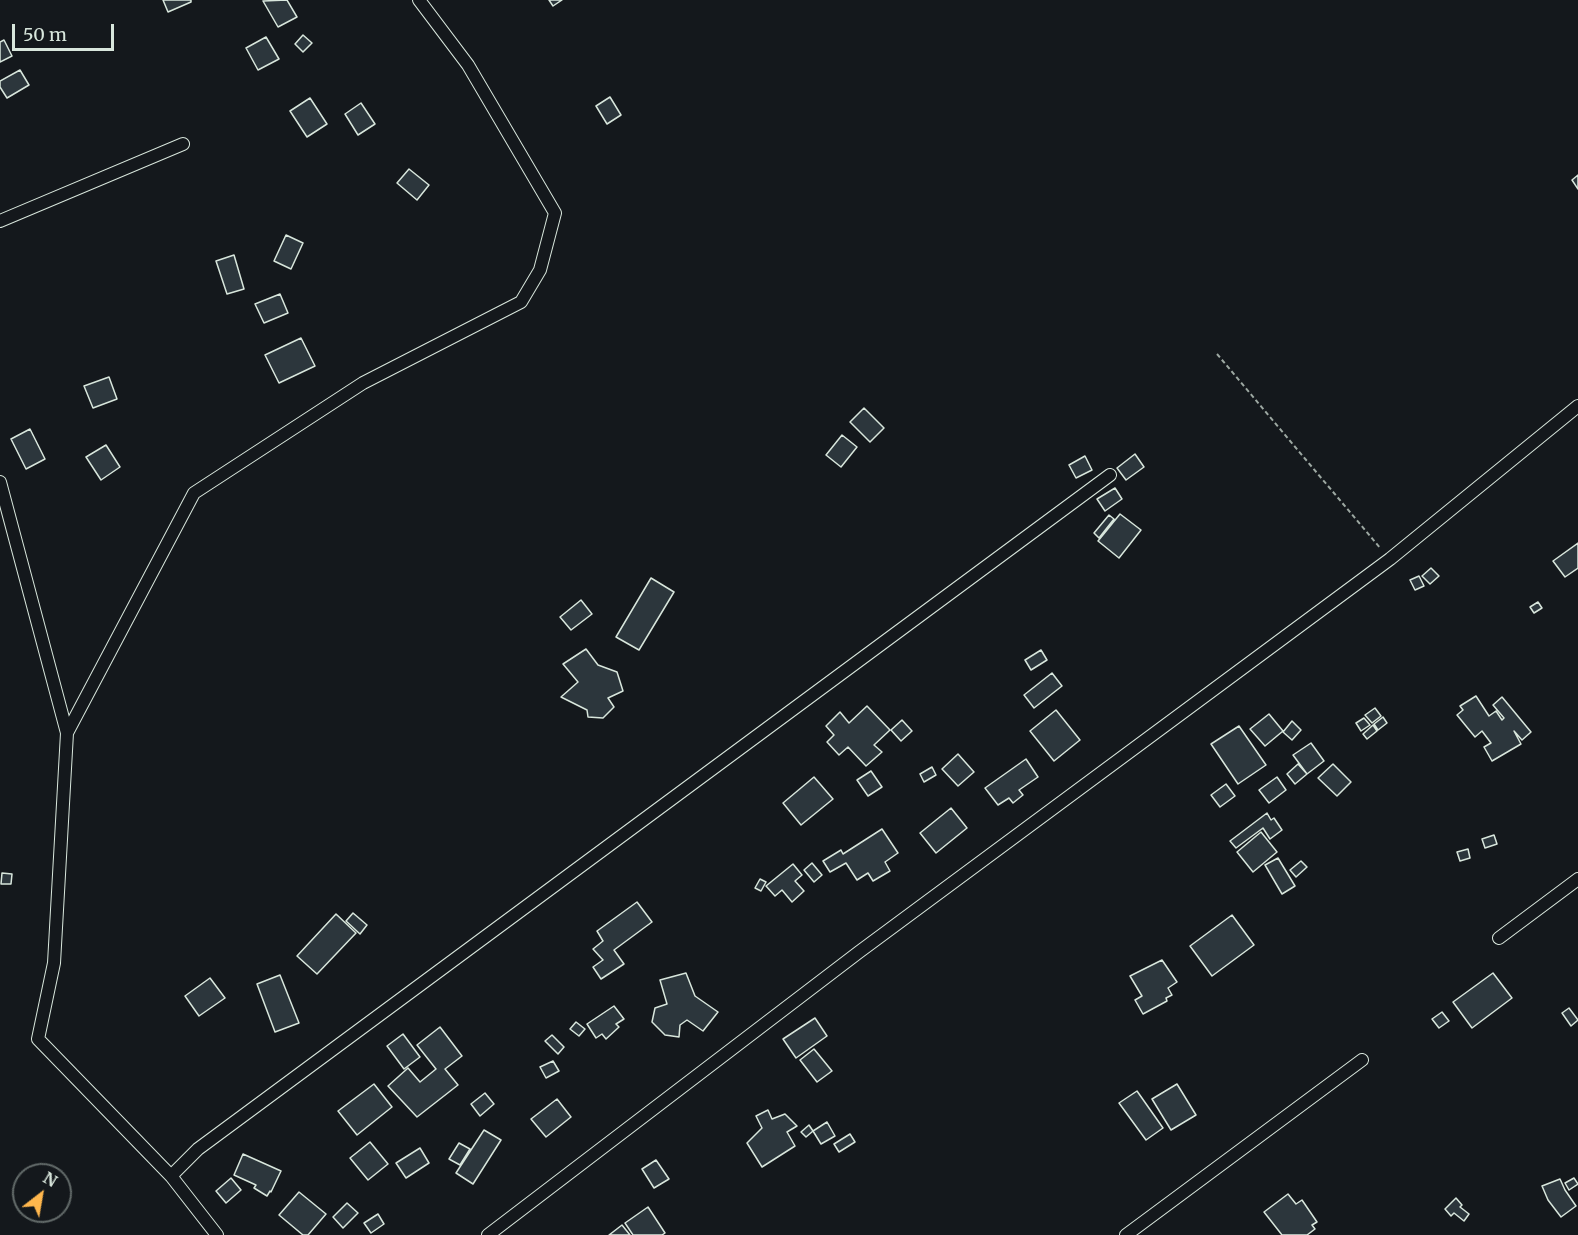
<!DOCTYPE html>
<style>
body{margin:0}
#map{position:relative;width:1578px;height:1235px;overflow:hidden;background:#14181c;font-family:Merriweather,serif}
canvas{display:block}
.north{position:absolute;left:12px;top:1163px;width:60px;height:60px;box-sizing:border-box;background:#14181c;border:2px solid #626a69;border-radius:50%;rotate:31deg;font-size:16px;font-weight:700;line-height:24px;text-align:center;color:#d8e6dc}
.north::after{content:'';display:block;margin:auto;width:21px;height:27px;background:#ffb74d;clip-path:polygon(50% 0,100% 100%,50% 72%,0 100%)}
.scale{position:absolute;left:12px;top:24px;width:102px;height:27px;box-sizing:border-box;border:3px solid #d8e6dc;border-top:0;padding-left:8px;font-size:18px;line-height:21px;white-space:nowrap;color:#d8e6dc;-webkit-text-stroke:4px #14181c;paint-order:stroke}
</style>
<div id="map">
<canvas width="1578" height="1235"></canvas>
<div class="north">N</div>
<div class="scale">50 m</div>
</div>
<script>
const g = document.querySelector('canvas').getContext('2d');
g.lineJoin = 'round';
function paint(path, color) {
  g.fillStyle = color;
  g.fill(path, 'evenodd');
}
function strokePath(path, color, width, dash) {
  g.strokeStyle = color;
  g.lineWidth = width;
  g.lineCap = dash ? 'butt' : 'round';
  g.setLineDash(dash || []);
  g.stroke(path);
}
const building = new Path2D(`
 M163,0H191V2L168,12Z
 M287,0L297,17L278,27L263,1Z
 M549,0H562L553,6Z
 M303,35L312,43L303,52L295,44Z
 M266,37L279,59L258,70L246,48Z
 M4,40L12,56L0,62V42Z
 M20,70L29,85L7,98L0,87V81Z
 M610,97L621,115L607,124L596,106Z
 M310,98L327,124L307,137L290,111Z
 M361,103L375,124L358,135L345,114Z
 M409,169L429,185L417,200L397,183Z
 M1578,175V189L1572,180Z
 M286,235L303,243L291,269L274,261Z
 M234,255L244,289L227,294L216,261Z
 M280,294L288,313L264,323L255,304Z
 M301,338L315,366L279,383L265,355Z
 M109,377L117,399L93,408L84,386Z
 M864,408L884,428L870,442L850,422Z
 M30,429L45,459L26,469L11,439Z
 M842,435L857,447L841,467L826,455Z
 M106,445L120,467L101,480L86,457Z
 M1135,454L1144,467L1126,480L1117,468Z
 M1085,456L1092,470L1076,478L1069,465Z
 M1115,488L1122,499L1105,511L1097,499Z
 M1120,514L1141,530L1119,558L1098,541Z
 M1109,515L1114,519L1099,538L1094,533Z
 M1578,543V568L1565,577L1553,561Z
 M1431,568L1439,576L1430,584L1422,576Z
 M1419,576L1424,586L1415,590L1410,580Z
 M651,578L674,592L639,650L616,637Z
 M581,600L592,614L571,630L560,617Z
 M1538,602L1542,608L1534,613L1530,607Z
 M586,649L598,665L617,672L623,691L608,698L614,707L603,718L588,717L587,710L561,697L578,682L563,664Z
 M1041,650L1047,660L1031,670L1025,660Z
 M1052,673L1062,686L1034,708L1024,695Z
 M1476,696L1489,716L1496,711L1502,720L1504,718L1493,705L1502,697L1531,732L1522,740L1514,731L1521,744L1492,761L1484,747L1491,743L1482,731L1475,737L1457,715L1463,710L1460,706Z
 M867,706L890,730L874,745L882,752L866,766L848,747L839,755L827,742L834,735L826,726L840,712L849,723Z
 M1375,708L1381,716L1372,723L1365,715Z
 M1056,710L1080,740L1054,761L1030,731Z
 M1269,714L1283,731L1265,746L1250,729Z
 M1383,717L1387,723L1378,730L1374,724Z
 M1364,718L1370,725L1361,731L1356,723Z
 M902,720L912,731L901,741L891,730Z
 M1292,721L1301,730L1292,740L1283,732Z
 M1373,725L1377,731L1367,739L1363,734Z
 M1239,726L1266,765L1238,784L1211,744Z
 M1311,743L1324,761L1307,774L1293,755Z
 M958,754L974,772L958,786L942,769Z
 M1026,759L1038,777L1019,790L1023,795L1013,803L1009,798L998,805L985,788Z
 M1298,764L1307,774L1295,784L1287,774Z
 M1333,764L1351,782L1337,796L1318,778Z
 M932,767L936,775L924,782L920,774Z
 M871,771L882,787L868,796L857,780Z
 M814,777L833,799L801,825L783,803Z
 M1277,777L1286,790L1269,803L1259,790Z
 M1226,784L1235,796L1220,807L1211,795Z
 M951,808L967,828L936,853L920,833Z
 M1267,813L1271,820L1274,818L1282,830L1270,839L1263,828L1236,848L1230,841Z
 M882,829L898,853L885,862L890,871L873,881L868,873L857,880L846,863L830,872L823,861L841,850L843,854Z
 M1261,832L1277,852L1253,872L1237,852Z
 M1494,835L1497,844L1485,848L1482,839Z
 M1468,849L1470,858L1460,861L1457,852Z
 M1278,858L1295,886L1282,894L1265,865Z
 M1301,861L1307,867L1296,877L1290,870Z
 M812,863L822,875L814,882L804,870Z
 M793,864L802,875L795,881L804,891L792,902L782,890L775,896L766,886Z
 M2,873L12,874L11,884H1Z
 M760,879L766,882L761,891L755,888Z
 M637,902L652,922L614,950L624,964L601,979L593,967L603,960L593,949L603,941L597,931Z
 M353,913L367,925L360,934L346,921Z
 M336,914L356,933L317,974L297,956Z
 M1232,915L1254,945L1212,976L1190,946Z
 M1162,960L1177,982L1168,988L1172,995L1166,998L1167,1001L1143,1014L1135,1000L1142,996L1130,976Z
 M686,973L695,996L718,1012L703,1031L687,1020L680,1025L679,1037L665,1035L652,1022L655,1008L667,1004L660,980Z
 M1493,973L1512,998L1472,1028L1453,1002Z
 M280,975L299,1023L275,1032L257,984Z
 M210,978L225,998L199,1016L185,996Z
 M614,1006L624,1019L616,1024L619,1027L606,1039L602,1034L596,1038L587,1024Z
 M1569,1008L1578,1020L1571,1026L1562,1013Z
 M1442,1012L1449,1021L1439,1028L1432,1019Z
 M815,1018L827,1036L796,1058L783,1039Z
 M576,1022L585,1029L579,1036L570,1029Z
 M440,1027L462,1056L445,1069L458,1085L417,1117L388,1086L408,1068L420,1082L436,1069L417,1045Z
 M403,1034L420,1057L404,1069L387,1046Z
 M552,1035L564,1047L558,1054L545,1041Z
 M814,1049L832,1071L817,1082L800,1060Z
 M553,1061L559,1071L546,1078L540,1067Z
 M374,1084L392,1107L357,1135L338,1111Z
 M1177,1084L1196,1115L1171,1130L1152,1099Z
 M1137,1091L1163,1128L1146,1140L1119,1103Z
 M485,1093L494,1104L480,1116L471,1104Z
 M557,1099L571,1117L546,1137L531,1119Z
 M768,1110L772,1119L785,1114L797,1126L787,1132L795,1146L762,1167L747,1143L762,1128L756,1116Z
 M827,1122L835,1136L821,1144L813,1131Z
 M809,1125L813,1131L806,1137L801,1132Z
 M484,1130L501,1140L473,1184L456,1173Z
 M850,1134L855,1142L839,1152L834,1144Z
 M370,1142L388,1164L368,1180L350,1158Z
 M459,1143L470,1149L460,1165L449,1159Z
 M420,1148L429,1163L406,1178L396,1163Z
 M243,1154L281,1171L271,1192L270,1191L267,1196L254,1188L256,1185L234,1175Z
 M656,1160L669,1179L654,1188L642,1169Z
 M231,1178L241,1190L226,1203L216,1191Z
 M1574,1178L1578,1184L1569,1190L1565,1183Z
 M1560,1179L1565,1190L1576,1206L1561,1217L1548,1200L1542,1186Z
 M299,1192L326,1214L308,1235H303L279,1215Z
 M1288,1194L1296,1204L1302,1200L1317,1222L1312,1225L1315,1229L1307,1235H1282L1264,1212Z
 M1456,1198L1462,1205L1460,1207L1469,1214L1464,1221L1454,1213L1451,1216L1445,1209Z
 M347,1203L358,1213L343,1228L333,1217Z
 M648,1207L665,1233L662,1235H633L625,1223Z
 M378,1214L384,1224L371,1233L364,1223Z
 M622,1225L630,1235H609Z`);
const path = new Path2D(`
 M1217,354L1381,549`);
const minor = new Path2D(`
 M0,221L183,144
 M0,482L67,733
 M1499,938L1578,879
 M171,1176L38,1039L54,963L67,733L194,493L363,383L521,302L540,270L555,213L468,65L419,0
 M217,1235L171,1176L198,1149L1110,475
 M488,1235L859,952L1390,559L1578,406
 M1126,1235L1362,1060`);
paint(building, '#2c363c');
strokePath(building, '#d8e6dc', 1.5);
strokePath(minor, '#d8e6dc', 14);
strokePath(path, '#9da8a2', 2, [4.5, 3]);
strokePath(minor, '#14181c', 12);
</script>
